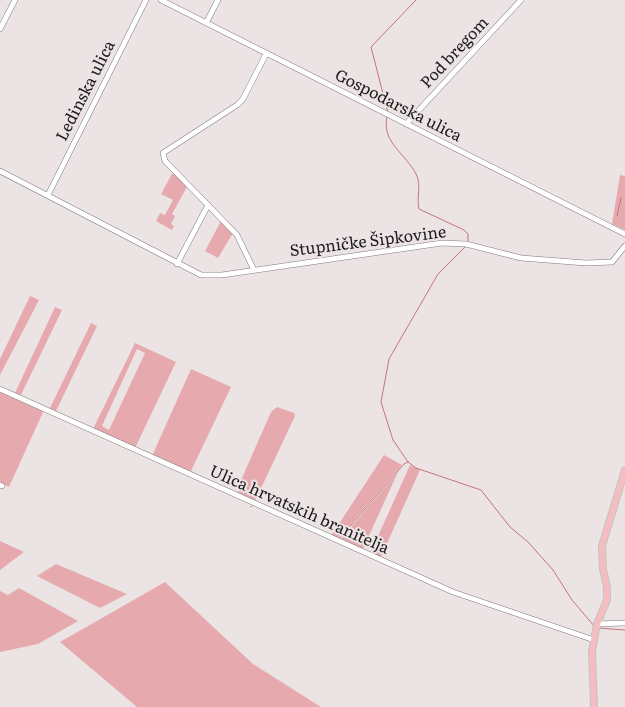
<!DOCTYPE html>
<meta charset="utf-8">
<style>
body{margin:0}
canvas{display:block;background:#ece4e4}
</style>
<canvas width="625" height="707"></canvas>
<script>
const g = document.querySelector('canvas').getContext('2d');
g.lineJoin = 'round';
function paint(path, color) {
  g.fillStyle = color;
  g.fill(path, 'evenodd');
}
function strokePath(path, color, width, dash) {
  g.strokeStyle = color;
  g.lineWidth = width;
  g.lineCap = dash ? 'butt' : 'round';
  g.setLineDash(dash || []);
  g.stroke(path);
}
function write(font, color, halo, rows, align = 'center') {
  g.font = font + ' Literata,serif';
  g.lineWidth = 4;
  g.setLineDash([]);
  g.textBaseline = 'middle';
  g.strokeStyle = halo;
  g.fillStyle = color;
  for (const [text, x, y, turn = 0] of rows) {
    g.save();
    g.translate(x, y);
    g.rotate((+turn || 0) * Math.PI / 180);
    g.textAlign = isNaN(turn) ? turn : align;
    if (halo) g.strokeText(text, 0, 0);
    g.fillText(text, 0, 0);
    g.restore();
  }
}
const green = new Path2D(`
 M175,172L188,185L172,214L175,216L171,224L174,226L172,230L156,221L160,213L165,215L173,200L161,194L172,174Z
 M620,175L625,176V230L612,224Z
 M221,221L233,233L218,258L205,251Z
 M30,296L39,300L0,375V359Z
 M55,307L62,310L21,395L15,393Z
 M91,323L97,326L56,411L50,408Z
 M135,343L176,362L135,448L93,429ZM137,349L145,353L109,430L102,426Z
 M191,369L231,387L190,473L152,456Z
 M0,391L44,410L9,487L0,483Z
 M277,407L294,413L295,416L255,501L239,494L238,487L271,412Z
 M384,455L402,465L339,538L331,536Z
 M410,465L420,470L380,559L370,554Z
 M398,472L362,551L339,541Z
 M0,541L24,552L0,570Z
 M56,564L127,594L100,608L37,576Z
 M165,582L253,664L321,707H137L60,642Z
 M19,588L78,621L38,644L0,652V591L8,595Z`);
const stream = new Path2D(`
 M388,113L371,47L416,0
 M387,117C381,142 406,154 416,174C422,185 416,198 419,209L464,230L468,234V241
 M617,216L621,198
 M467,245L438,274L389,359L381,402L393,440L408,462L416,468L481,490L510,527L528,542L553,570L572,600L595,627
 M251,507L252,506
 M339,539L404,464L408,462
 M598,628L625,630`);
const minor = new Path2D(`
 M161,0L625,234
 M206,23L218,0
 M0,29L15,0
 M406,124L521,0
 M0,171L201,275H222L442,243L466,244L521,258L586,263L612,262L625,246
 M48,195L146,0
 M208,205L165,161L163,153L237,105L243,99L266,54
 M177,264L208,205L237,235L254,270
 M0,389L453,592L594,640
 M0,485L2,486
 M597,624L625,623`);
const major = new Path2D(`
 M594,707L592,651L597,624L607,600V587L603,569L602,546L625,470`);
const streetNames = [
 ["Pod bregom",455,53,-47],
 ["Ledinska ulica",86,91,-63],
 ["Gospodarska ulica",398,106,27],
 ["Stupničke Šipkovine",368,242,-7],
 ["Ulica hrvatskih branitelja",299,510,24]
];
paint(green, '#e6aaae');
strokePath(stream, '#c6737a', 1);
strokePath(minor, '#827b7b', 6);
strokePath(major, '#c4c4c4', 8);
strokePath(minor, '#fff', 5);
strokePath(major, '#f5bcc1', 6);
write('16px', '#1e1b1c', '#ece4e4', streetNames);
</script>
